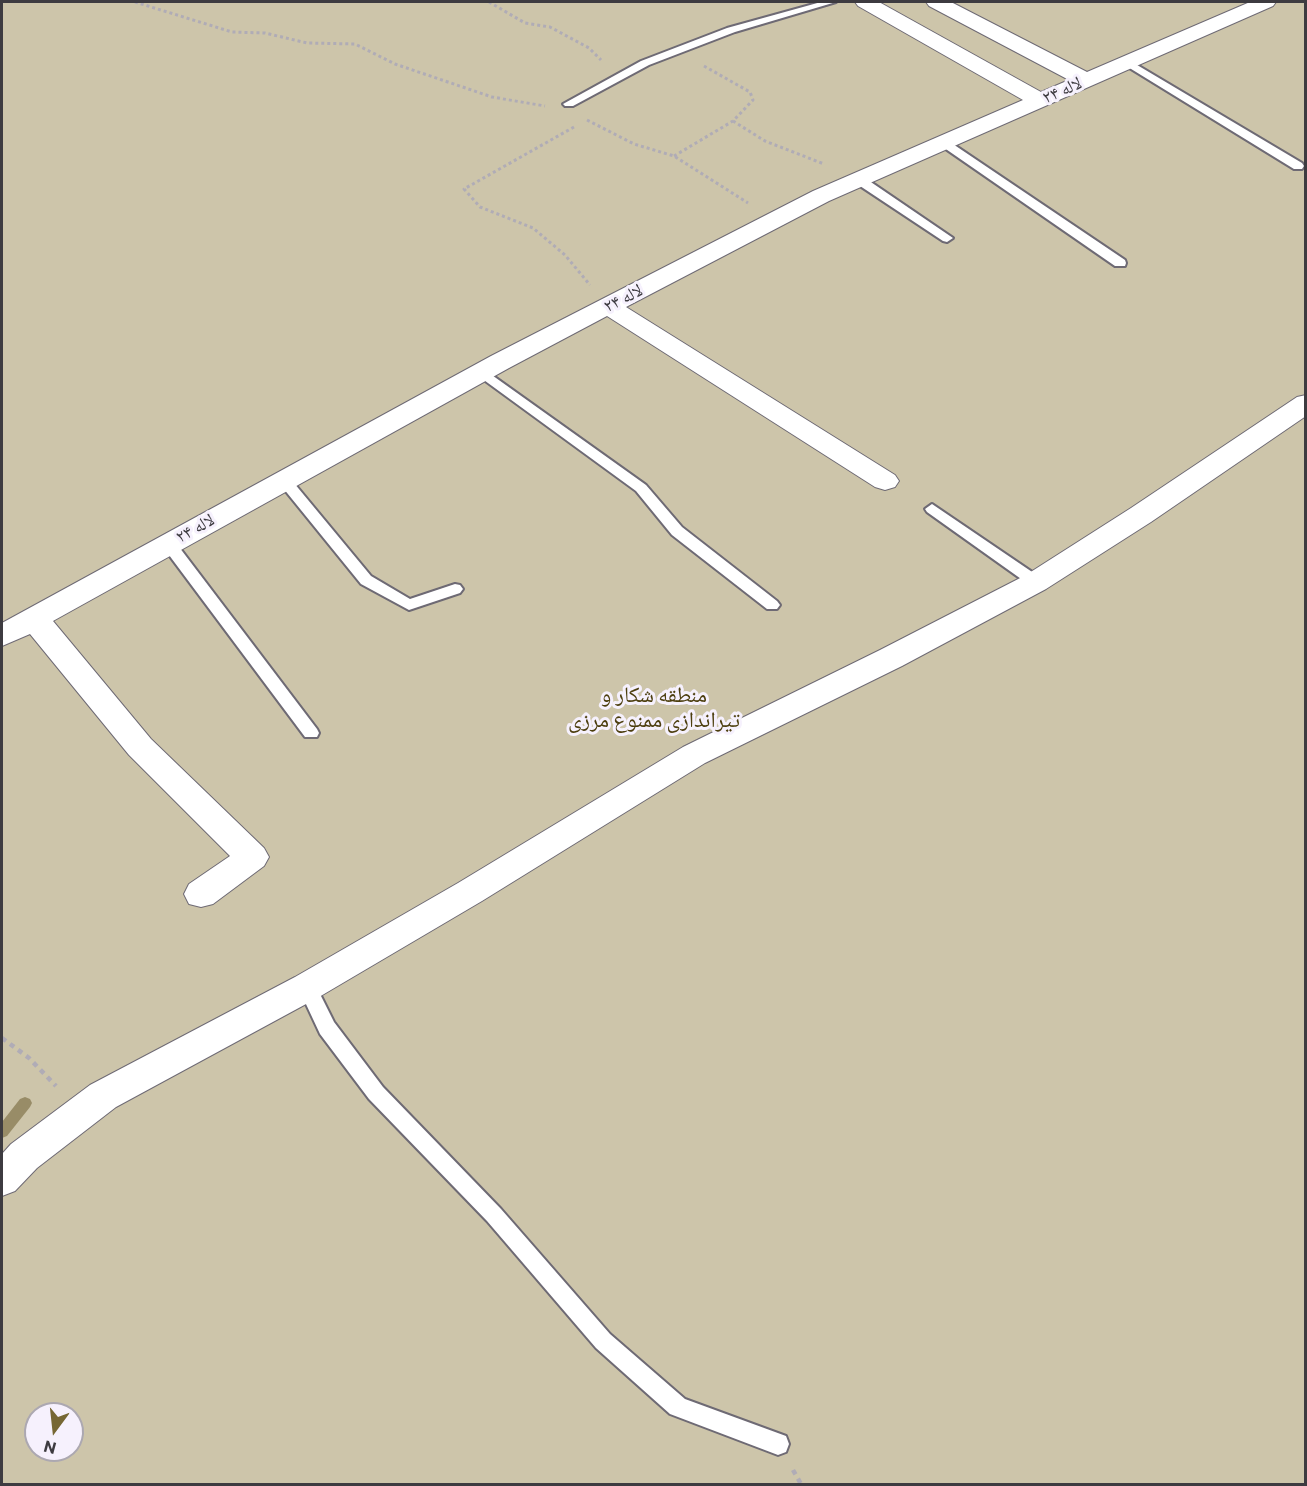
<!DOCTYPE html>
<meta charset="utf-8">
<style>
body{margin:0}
#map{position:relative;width:1307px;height:1486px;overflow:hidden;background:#e8e4f0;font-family:Commissioner,sans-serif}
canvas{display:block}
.frame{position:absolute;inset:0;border:3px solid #3d3b40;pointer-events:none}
.north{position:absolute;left:24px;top:1402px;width:60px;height:60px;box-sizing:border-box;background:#f6f1fd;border:2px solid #aca8b1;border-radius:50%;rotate:195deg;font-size:16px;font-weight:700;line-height:24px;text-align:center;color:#3d3b40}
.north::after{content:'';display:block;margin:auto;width:21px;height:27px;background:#766734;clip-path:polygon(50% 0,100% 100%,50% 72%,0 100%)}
</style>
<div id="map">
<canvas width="1307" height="1486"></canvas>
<div class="frame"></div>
<div class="north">N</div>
</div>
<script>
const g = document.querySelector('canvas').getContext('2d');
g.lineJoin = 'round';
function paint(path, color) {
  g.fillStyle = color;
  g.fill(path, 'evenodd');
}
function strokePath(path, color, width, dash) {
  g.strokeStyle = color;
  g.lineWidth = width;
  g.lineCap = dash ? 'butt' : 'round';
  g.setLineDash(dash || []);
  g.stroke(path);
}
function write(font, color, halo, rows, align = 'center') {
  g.font = font + ' Commissioner,"Noto Naskh Arabic",sans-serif';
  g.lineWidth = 6;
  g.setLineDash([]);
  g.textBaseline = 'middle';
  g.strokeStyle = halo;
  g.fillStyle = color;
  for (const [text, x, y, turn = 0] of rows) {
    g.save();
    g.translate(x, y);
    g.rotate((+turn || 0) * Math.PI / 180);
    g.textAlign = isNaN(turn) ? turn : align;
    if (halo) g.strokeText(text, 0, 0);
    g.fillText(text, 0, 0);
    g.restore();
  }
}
const green = new Path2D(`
 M2,2H1305V1484H2ZM36,1414H72V1450H36Z`);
const stream = new Path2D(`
 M25,1097L30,1099L32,1103L30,1107L7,1136L2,1138V1122L20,1099Z`);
const pathFar1 = new Path2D(`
 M135,2L232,32L265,33L307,43L355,44L395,64L492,97L545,106
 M489,2L525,23L550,27L589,48L601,60
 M587,120L634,144L674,156L748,203
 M733,121L765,141L824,164
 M574,127L464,189L480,207L533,228L565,255L590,285
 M674,156L733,121L753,100L750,92L704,66`);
const path = new Path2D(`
 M2,1038L29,1058L56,1086
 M793,1470L801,1484`);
const service = new Path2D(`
 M821,2H836L735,32L649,65L573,106H565L563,104L641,61L727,28Z
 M1127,59L1302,163L1304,166L1302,169H1294L1123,64V60Z
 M944,138L1125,260L1126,263L1125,266H1115L940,145L938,142Z
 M858,175L862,176L953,238L947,242L943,241L854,182V176Z
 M482,368L646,485L682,527L777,601L780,605L777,609H767L672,535L636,491L477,375L475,372L477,369Z
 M284,475L289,477L371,576L410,599L455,584L460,585L463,589L460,593L409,610L361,584L279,483L277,480L279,477Z
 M932,504L1041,578L1044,582L1041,586H1031L927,512L925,509Z
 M168,538L173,539L317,729L319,733L317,737H305L163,547L161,543Z
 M307,979L314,982L334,1022L383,1087L501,1209L610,1334L685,1399L786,1436L789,1444L786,1452L778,1455L670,1414L596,1348L487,1221L369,1099L320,1034L298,987L300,982Z`);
const minor = new Path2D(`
 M855,2H879L1041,92L1069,80L929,6L926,2H951L1087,72L1250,2H1276L1273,6L829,201L626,307L895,475L899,481L895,487L885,490L875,487L607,316L509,368L53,621L151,739L264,848L269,857L264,866L213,904L201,907L189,904L184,894L189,884L230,856L129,755L30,634L2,646V623L491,356L813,191L1023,100L858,6Z
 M1306,395V416L1151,522L1046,589L902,666L705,763L482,901L319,997L116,1107L37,1168L15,1191L2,1196V1154L11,1144L90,1085L295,977L458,883L683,747L880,650L1026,575L1131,508L1297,397Z`);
const farStreetnames = [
 ["لاله ۲۴",1062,90,-24],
 ["لاله ۲۴",623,298,-27],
 ["لاله ۲۴",195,528,-29]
];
const parkNames = [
 ["منطقه شکار و",654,695],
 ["تیراندازی ممنوع مرزی",654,720]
];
paint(green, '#cdc5aa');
paint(stream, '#988c67');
strokePath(service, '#6e6a74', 4);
strokePath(minor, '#6e6a74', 2);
strokePath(pathFar1, '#b0acb6', 3, [3, 3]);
strokePath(path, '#b0acb6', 4.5, [5, 5]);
paint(service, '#fff');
paint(minor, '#fff');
write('18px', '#3d3b40', '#f6f1fd', farStreetnames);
write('22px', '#4c3e0e', '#f6f1fd', parkNames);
</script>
